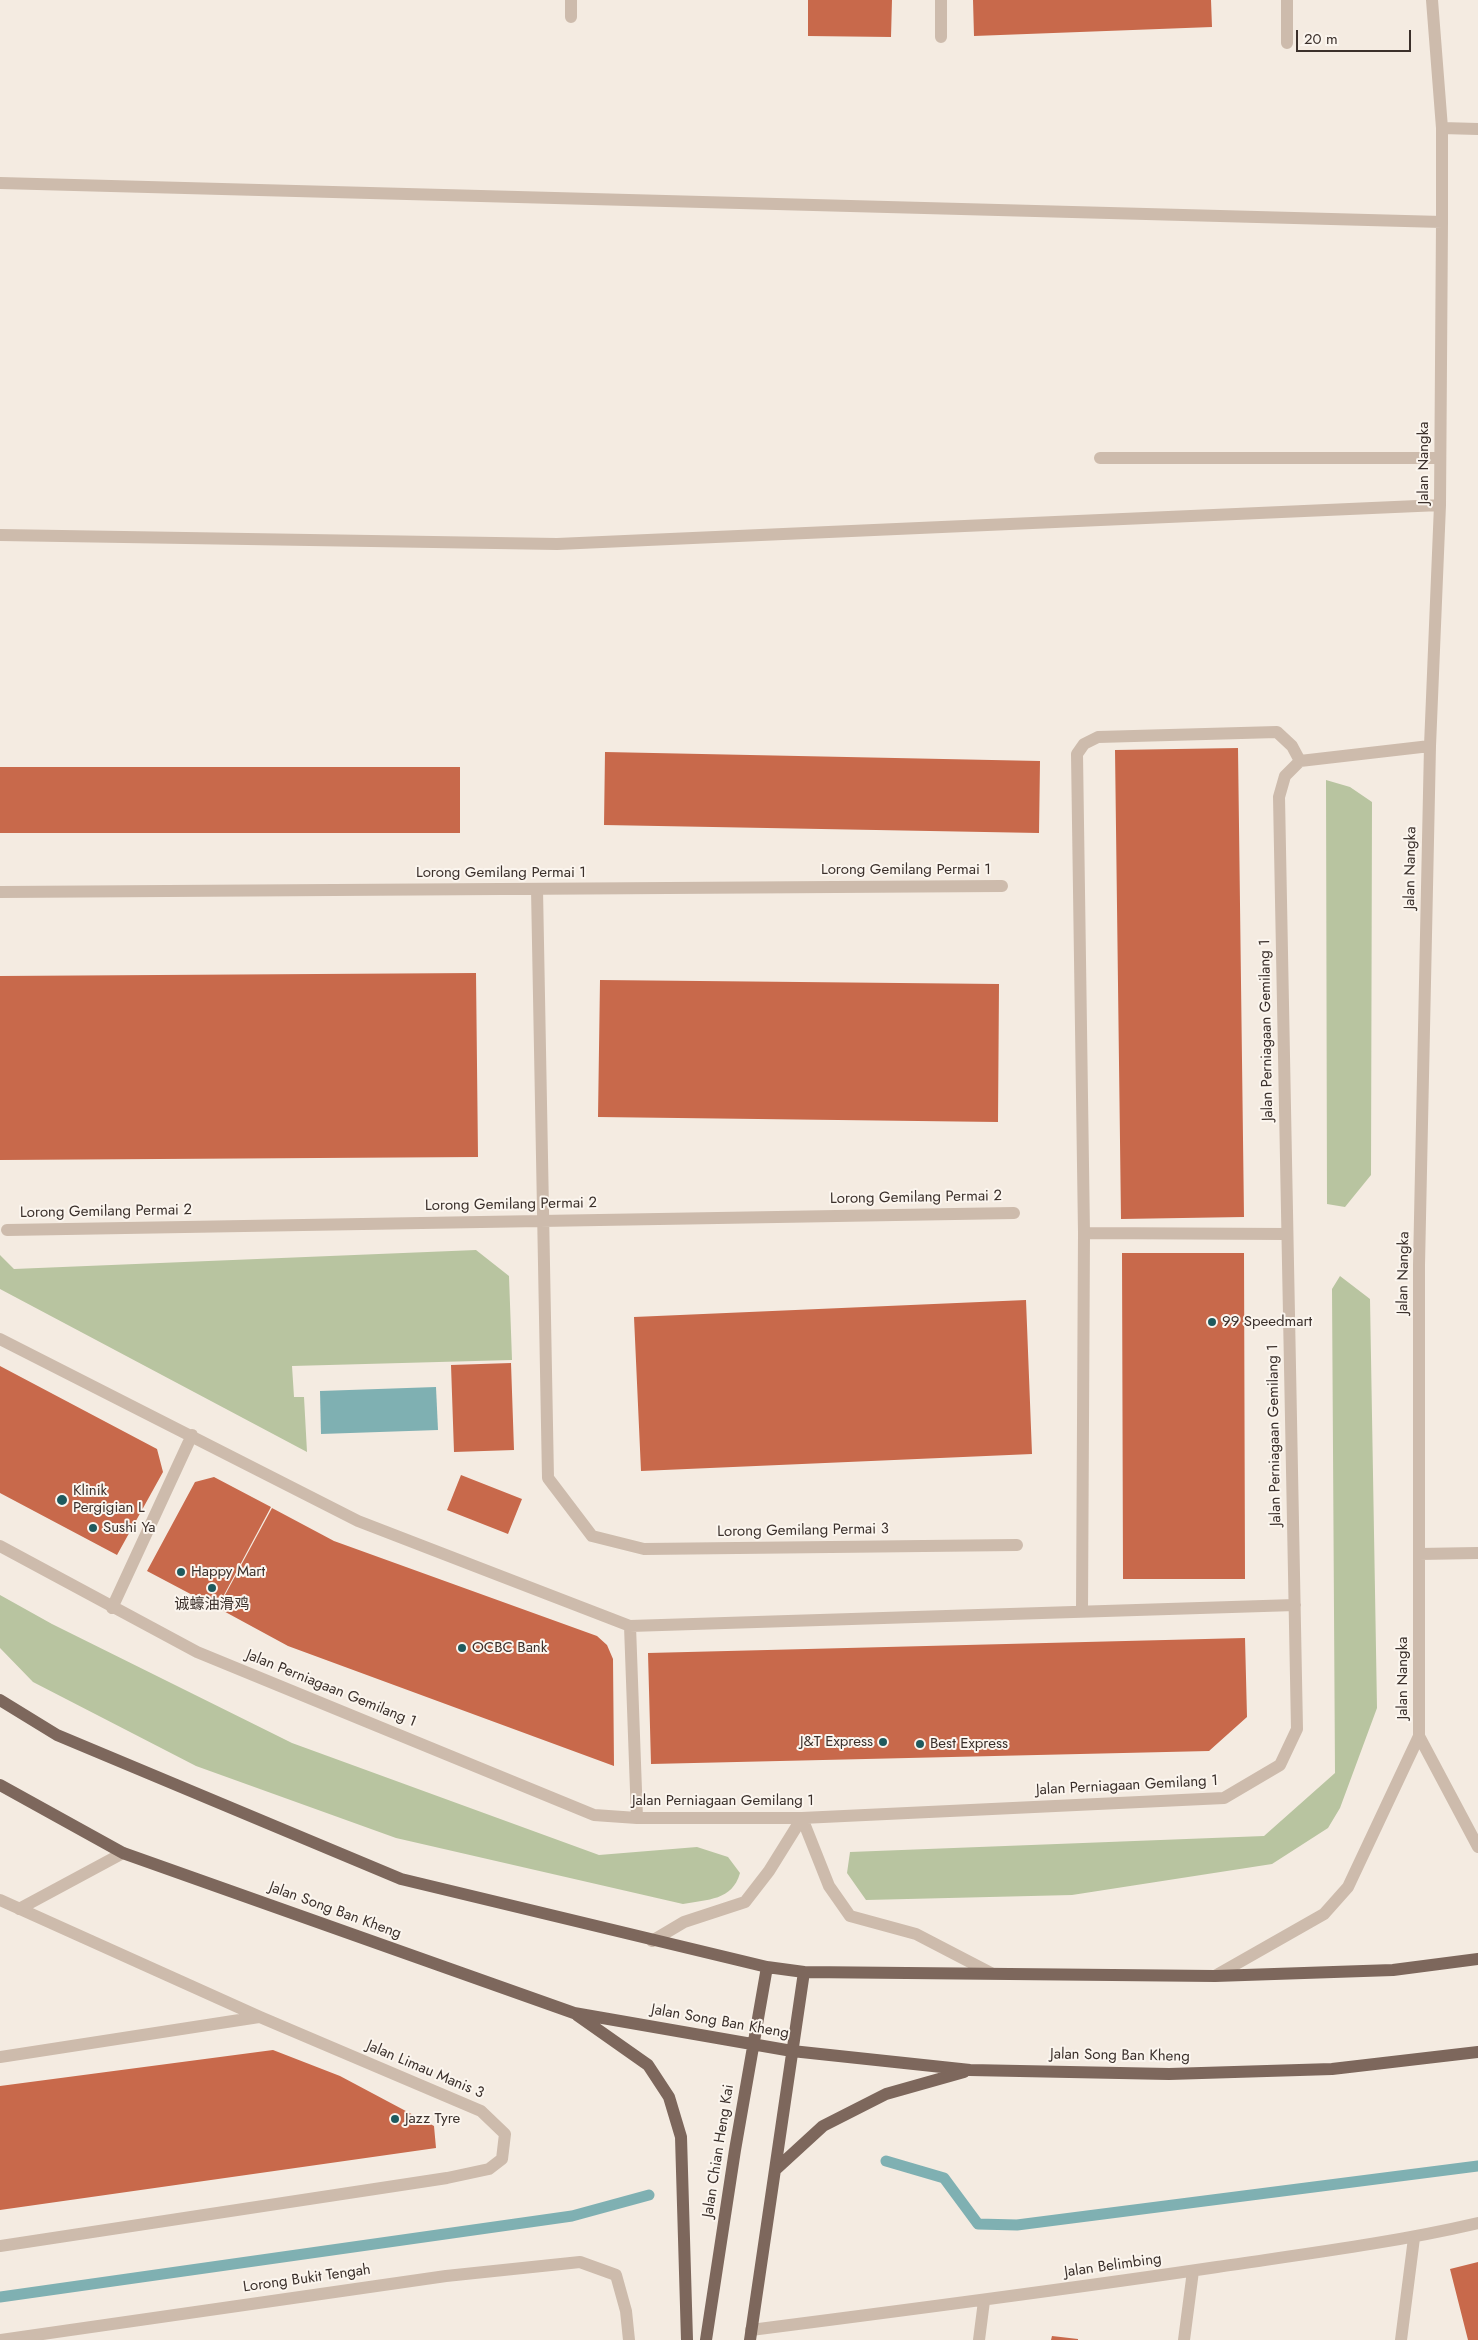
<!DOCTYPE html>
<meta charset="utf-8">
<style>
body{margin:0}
#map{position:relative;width:1478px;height:2340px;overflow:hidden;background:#f4ebe1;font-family:Jost,sans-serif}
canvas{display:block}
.scale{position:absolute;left:1296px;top:30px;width:115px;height:22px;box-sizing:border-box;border:2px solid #3b302b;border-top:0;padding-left:6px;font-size:15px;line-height:18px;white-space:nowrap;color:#3b302b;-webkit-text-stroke:4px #fbf5ee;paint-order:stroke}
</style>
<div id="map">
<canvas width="1478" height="2340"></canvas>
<div class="scale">20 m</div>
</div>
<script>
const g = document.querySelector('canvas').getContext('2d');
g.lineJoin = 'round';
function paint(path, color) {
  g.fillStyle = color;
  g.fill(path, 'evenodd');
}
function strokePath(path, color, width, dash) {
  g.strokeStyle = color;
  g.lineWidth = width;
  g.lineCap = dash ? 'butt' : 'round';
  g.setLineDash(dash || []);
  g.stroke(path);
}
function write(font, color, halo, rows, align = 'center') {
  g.font = font + ' Jost,"Noto Sans SC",sans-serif';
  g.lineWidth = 4;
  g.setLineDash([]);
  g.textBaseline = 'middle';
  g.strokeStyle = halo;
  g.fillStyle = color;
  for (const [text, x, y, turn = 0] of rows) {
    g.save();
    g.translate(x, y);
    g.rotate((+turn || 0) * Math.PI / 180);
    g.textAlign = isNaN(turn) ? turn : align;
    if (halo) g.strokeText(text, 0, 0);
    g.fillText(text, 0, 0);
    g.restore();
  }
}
const green = new Path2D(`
 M1326,780L1350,787L1372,802L1371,1175L1345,1207L1327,1204Z
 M476,1250L509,1276L512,1360L292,1366L294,1397H304L307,1452L0,1289V1255L14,1269Z
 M1340,1276L1370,1299L1377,1708L1340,1808L1328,1828L1272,1864L1072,1895L866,1900L847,1873L850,1852L1264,1836L1335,1773L1332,1289Z
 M0,1595L52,1624L292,1743L599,1855L697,1847L728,1857L740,1873C732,1901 708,1899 683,1904L396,1838L196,1766L33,1682L0,1648Z`);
const water = new Path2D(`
 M436,1387L438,1430L321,1434L320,1391Z`);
const stream = new Path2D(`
 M886,2161L944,2178L978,2224L1017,2225L1478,2166
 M0,2297L572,2216L649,2195`);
const building = new Path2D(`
 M808,0H892L891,37L808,36Z
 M973,0H1211L1212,27L974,36Z
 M1238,748L1244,1217L1121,1219L1115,750Z
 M605,752L1040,761L1039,833L604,825Z
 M0,767H460V833H0Z
 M476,973L478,1157L0,1160V976Z
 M600,980L999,984L998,1122L598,1117Z
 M1122,1253H1244L1245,1579H1123Z
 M1026,1300L1032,1454L641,1471L634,1317Z
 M511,1363L514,1450L454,1452L451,1365Z
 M0,1366L157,1449L163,1472L117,1555L0,1493Z
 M461,1475L522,1499L508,1534L447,1510Z
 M214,1477L271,1507L217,1608L147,1571L195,1482Z
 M272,1508L334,1541L597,1636L607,1645L613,1659L614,1766L288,1646L218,1608Z
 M1245,1638L1247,1717L1209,1751L651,1764L648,1653Z
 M273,2050L340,2076L434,2126L436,2148L0,2210V2086Z
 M1478,2262V2340H1468L1450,2269Z
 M1052,2336L1078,2339V2340H1051Z`);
const minor = new Path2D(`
 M571,0V17
 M1287,0V43
 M941,37V0
 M1442,128L1478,129
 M0,183L1442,222
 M1100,458H1440
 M0,535L557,544L1440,505
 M537,889L548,1478L592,1536L644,1549L1017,1545
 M0,892L1002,886
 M7,1230L1014,1213
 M1084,1233L1287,1234
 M0,1339L358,1521L630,1626L1295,1605
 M0,1546L197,1652L594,1815L637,1818H802L1224,1798L1280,1765L1297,1729L1279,797L1285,776L1300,761L1430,746
 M1419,1554L1478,1553
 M112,1608L192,1435
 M1082,1610L1084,1233L1077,754L1084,744L1098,737L1277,732L1292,746L1300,761
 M630,1626L637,1818
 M1419,1736L1478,1847
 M802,1818L829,1886L850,1916L916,1934L991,1973
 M0,1900L260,2017L481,2111L505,2134L502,2159L489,2169L447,2178L0,2246
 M19,1909L123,1853
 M652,1941L684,1922L745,1902L769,1871L802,1818
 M1215,1976L1324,1914L1348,1887L1419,1736V1265L1430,746L1440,505L1442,222V128L1432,0
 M0,2057L259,2017
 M751,2330C907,2310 1062,2290 1217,2267C1304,2254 1392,2243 1478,2223
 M1,2340L446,2276L580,2262L616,2275L626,2311L629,2340
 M979,2340L984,2301
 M1184,2340L1193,2271
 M1401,2340L1414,2238`);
const major = new Path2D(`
 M0,1700L57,1735L401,1879L767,1967L804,1972L1215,1976L1393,1970L1478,1959
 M0,1785L123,1853L574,2013L792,2051L970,2070L1169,2074L1332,2069L1478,2052
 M577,2015L648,2065L669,2097L681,2137L687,2340
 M775,2170L823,2126L886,2094L964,2072
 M706,2340L735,2150L767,1967
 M750,2340L804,1972`);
const markers = [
 [1212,1322,5,"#1f5a5e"],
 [62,1500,6,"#1f5a5e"],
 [93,1528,5,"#1f5a5e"],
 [181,1572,5,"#1f5a5e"],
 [212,1588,5,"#1f5a5e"],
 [462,1648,5,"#1f5a5e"],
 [883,1742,5,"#1f5a5e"],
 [920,1744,5,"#1f5a5e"],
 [395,2119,5,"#1f5a5e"]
];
const streetNames = [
 ["Jalan Nangka",1424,463,-90],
 ["Jalan Nangka",1411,868,-89],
 ["Lorong Gemilang Permai 1",906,870],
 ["Lorong Gemilang Permai 1",501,873],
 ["Jalan Perniagaan Gemilang 1",1267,1030,-91],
 ["Lorong Gemilang Permai 2",916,1198,-1],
 ["Lorong Gemilang Permai 2",511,1205,-1],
 ["Lorong Gemilang Permai 2",106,1212,-1],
 ["Jalan Nangka",1404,1273,-89],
 ["Jalan Perniagaan Gemilang 1",1275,1435,-91],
 ["Lorong Gemilang Permai 3",803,1531,-1],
 ["Jalan Nangka",1403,1678,-90],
 ["Jalan Perniagaan Gemilang 1",331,1689,22],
 ["Jalan Perniagaan Gemilang 1",1127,1786,-3],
 ["Jalan Perniagaan Gemilang 1",723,1801],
 ["Jalan Song Ban Kheng",335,1911,20],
 ["Jalan Song Ban Kheng",720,2022,10],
 ["Jalan Song Ban Kheng",1120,2056,1],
 ["Jalan Limau Manis 3",425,2070,23],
 ["Jalan Chian Heng Kai",719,2151,-81],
 ["Jalan Belimbing",1113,2266,-8],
 ["Lorong Bukit Tengah",307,2279,-8]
];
const poiNames = [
 ["99 Speedmart",1222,1322],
 ["Klinik",73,1491],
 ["Pergigian L",73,1508],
 ["Sushi Ya",103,1528],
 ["Happy Mart",191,1572],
 ["诚蠔油滑鸡",212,1605,"center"],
 ["OCBC Bank",472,1648],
 ["J&T Express",873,1742,"right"],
 ["Best Express",930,1744],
 ["Jazz Tyre",405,2119]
];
paint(green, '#b8c4a0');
paint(water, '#7fb0b2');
strokePath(stream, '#7fb0b2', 11);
paint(building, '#c8694b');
strokePath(minor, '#cdbbac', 12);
strokePath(major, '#7d675c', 12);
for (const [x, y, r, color] of markers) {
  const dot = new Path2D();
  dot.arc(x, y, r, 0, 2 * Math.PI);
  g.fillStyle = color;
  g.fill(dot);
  strokePath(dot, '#fbf5ee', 2);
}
write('15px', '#3b302b', '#fbf5ee', streetNames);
write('15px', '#3b302b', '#fbf5ee', poiNames, 'left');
</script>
